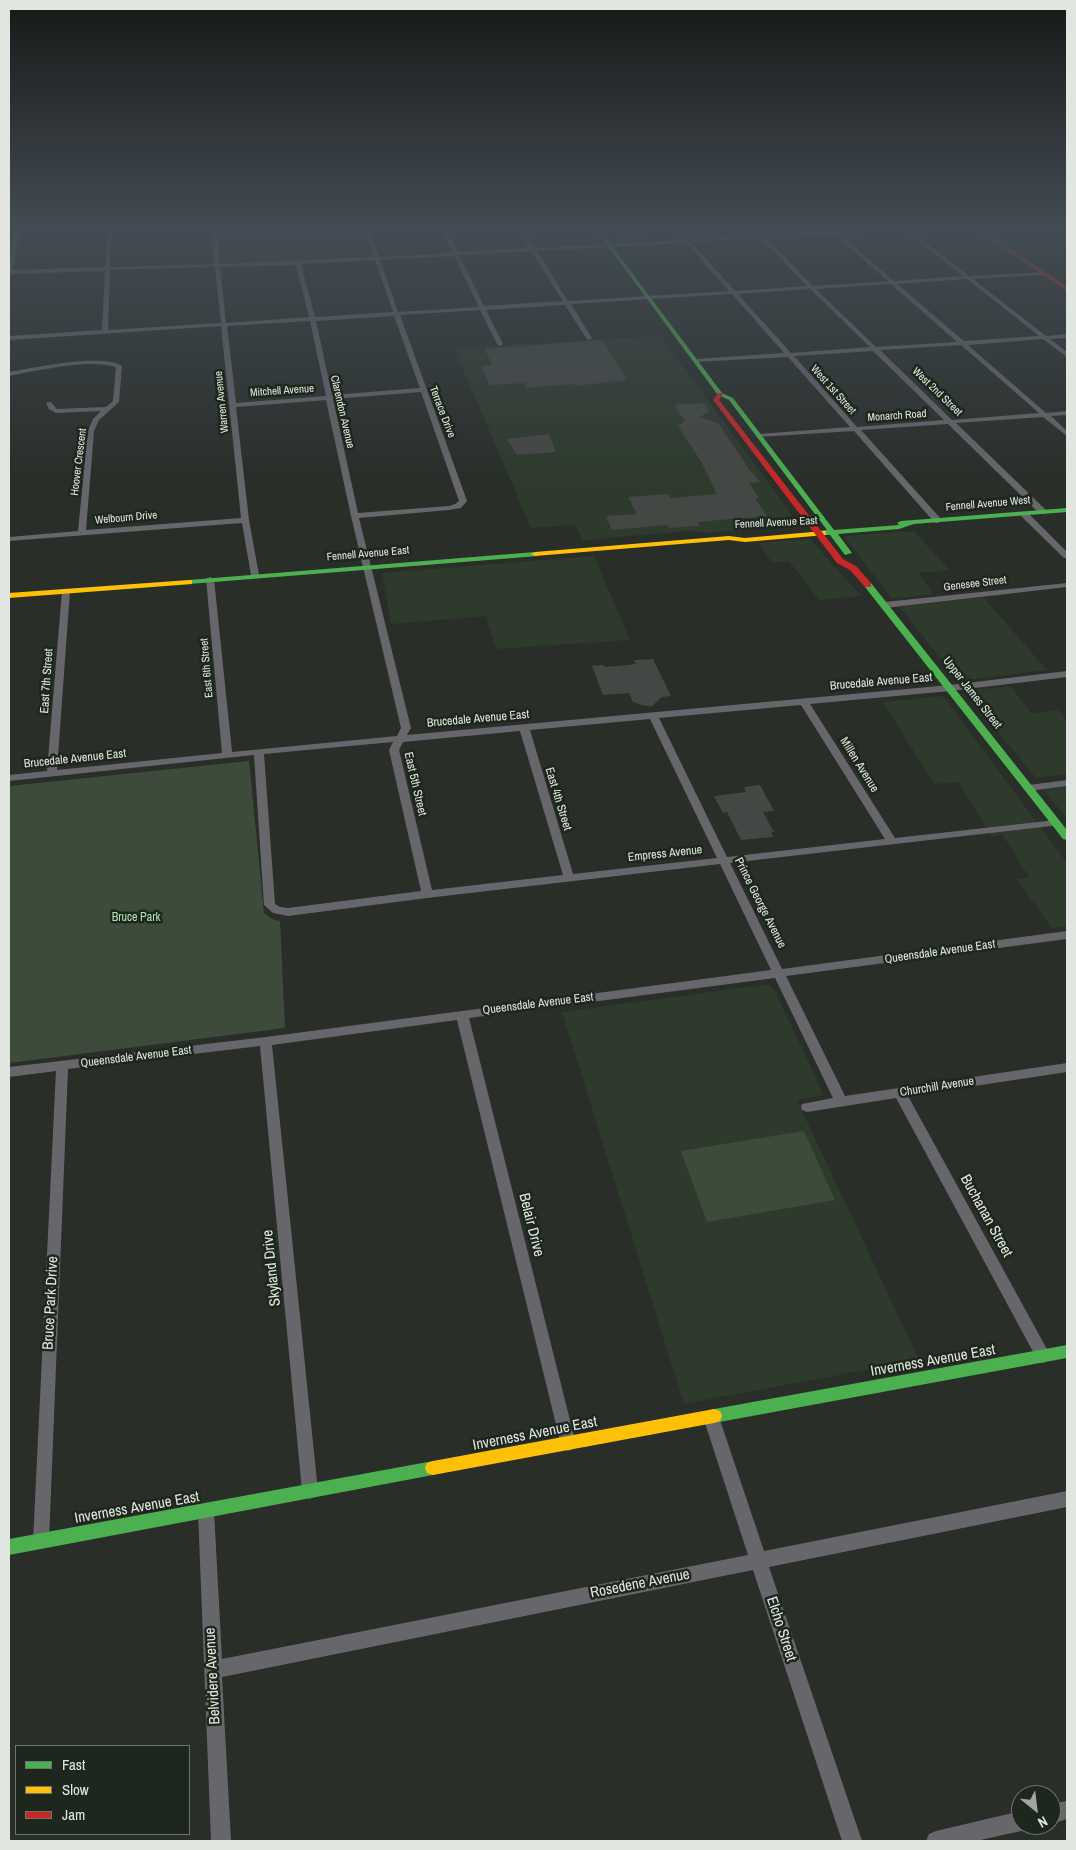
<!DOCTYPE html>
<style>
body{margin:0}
#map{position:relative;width:1076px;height:1850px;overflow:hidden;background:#292e29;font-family:"Archivo Narrow",sans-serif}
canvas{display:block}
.frame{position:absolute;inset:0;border:10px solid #e1e7e0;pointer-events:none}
.legend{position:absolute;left:15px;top:1745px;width:175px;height:90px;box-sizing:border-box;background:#1e271d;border:1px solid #6c746b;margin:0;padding:6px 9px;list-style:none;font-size:15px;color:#e1e7e0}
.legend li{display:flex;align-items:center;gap:10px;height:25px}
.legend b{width:25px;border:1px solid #6c746b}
.north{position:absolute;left:1011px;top:1785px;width:50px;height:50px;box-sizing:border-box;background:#1e271d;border:1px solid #6c746b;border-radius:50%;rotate:151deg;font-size:14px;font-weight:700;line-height:20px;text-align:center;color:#e1e7e0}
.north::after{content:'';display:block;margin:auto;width:18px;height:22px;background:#a1a6a0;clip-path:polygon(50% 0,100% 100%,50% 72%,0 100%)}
</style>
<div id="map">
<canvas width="1076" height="1850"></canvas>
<div class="frame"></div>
<ul class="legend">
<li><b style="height:6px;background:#4caf50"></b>Fast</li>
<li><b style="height:6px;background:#ffc107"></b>Slow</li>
<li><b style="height:6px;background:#c62828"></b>Jam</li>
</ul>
<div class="north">N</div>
</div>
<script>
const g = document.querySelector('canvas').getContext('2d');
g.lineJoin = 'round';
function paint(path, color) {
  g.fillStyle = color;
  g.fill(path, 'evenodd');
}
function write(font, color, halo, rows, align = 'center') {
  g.font = font + ' "Archivo Narrow",sans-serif';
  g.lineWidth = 5;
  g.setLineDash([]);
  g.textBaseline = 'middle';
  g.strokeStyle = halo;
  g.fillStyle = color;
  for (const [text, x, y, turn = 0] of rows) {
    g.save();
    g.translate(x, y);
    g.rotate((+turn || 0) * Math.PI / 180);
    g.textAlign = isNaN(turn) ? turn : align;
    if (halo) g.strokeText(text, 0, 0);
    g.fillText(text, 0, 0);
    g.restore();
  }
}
const built = new Path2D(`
 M218,226H361L370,256L225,264Z
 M607,226H660L638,227L647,241L620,242Z
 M661,336L792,515L777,527L706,533L689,531L583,540L575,525L531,528L454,348Z
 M914,531L949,570L918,573L934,594L892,599L844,536Z
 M810,539L861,596L819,600L789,561L772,563L759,543Z
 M594,556L630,640L496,649L486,616L391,624L382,573Z
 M983,597L1047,670L958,681L900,607Z
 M1010,686L1032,714L1058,710L1067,721V774L1036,778L964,691Z
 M943,696L1067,863V926L1052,928L1016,879L1029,877L1002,834L991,836L958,782L934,784L883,702Z
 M1067,787V819L1044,790Z
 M763,985H768L774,989L824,1095L797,1100L919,1360L684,1404L562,1012Z`);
const green = new Path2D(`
 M290,226H328L331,238H318L317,233L314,232L259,235L258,228Z
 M249,761L264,913L272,919L280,921L285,1028L9,1063V786Z
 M804,1131L835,1200L707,1222L681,1151Z`);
const building = new Path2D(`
 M602,340L627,380L575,386L574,384L526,388L524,383L490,385L481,366L492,365L485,349Z
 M704,403L709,411L700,417L718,423L749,469L760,482L749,483L759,498H755L767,516L697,522L700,526L669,528L667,525L612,530L606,516L637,514L628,497L668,494L670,498L717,494L702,463L678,426L685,421L674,405Z
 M549,434L556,452L517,455L507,439Z
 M653,659L671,696L662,697L652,706H645L633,702L629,693L603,695L592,666L603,665L604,667L628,665L636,664L634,660Z
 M760,785L774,811L763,812L774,832H771L773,837L741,840L727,812L723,813L714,796L746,792L744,787Z`);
const street = new Path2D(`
 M15,226H20L13,270L105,267L107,226H112L110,267L214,264L211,226H216L220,264L373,257L363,226H368L379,257L452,253L440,226H445L458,252L529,248L516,226H520L535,248L683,240L672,226H677L689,239L757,235L749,226H754L763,235L830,231L829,230L832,228L836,231L901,227L902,226H954L952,228L910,230L969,276L1045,272L1043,275L973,279L1046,336L1067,334V338L1050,339L1067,352V357L1043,339L968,345L1046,413L1067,411V415L1051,416L1067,431V436L1043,417L956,423L1046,510V514H1040L948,424L861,430L941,519L942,521L938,523H935L854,431L757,437L756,436L759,434L850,427L788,357L694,362V360L696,359L784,353L732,294L571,304L592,338L589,340L586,338L565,305L486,310L503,344L500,346L497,344L480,310L400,315L467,501L461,508L449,510L359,518L411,728L407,735L950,685L1067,671V677L950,691L810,704L895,838L1056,820L1061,823L1060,825L730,863L782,969L1067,931V939L786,976L845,1096L1067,1063V1072L908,1096L1048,1351L1051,1356L1048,1361L1043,1363L1038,1361L896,1098L807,1112L802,1110L801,1107L802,1104L833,1098L775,978L469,1018L576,1444L574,1449L568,1451L562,1449L457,1020L272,1045L318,1491L316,1496L310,1499L304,1496L302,1491L260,1046L68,1069L49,1541L47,1547L41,1549L35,1547L33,1541L56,1071L9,1077V1067L266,1037L771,970L720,864L427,898L288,916L273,913L264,905L254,755L9,781V775L47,771L62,591L66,589L70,591L57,770L222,753L206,579L210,577L214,579L232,752L397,736L401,728L351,516L326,400L236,407L249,520L259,575L258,577L251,575L242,523L9,541V537L78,531L88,431L93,419L101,411L56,413L49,409L46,403L51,402L57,409L106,407L113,401L116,367C91,358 35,371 9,376V372C33,368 103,353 122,366L119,402L99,420L94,431L86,530L241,518L221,326L9,340V336L102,330L105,271L12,274L9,277V260ZM904,230L963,276L894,281L840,234ZM834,234L888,281L813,286L766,238ZM760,238L807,286L735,291L691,242ZM686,243L729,291L568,301L537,251ZM531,251L563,301L484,306L459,255ZM454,256L479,307L398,312L380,260ZM375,260L393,312L315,317L301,264ZM296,265L309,317L226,323L220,267ZM215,267L221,323L108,330L110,270ZM967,279L1039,336L964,341L897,284ZM891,284L957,342L876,347L816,289ZM810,289L870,347L791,353L738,294ZM394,316L420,388L332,395L316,321ZM310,321L326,396L236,403L227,326ZM961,345L1039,413L952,420L880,350ZM873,351L944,420L857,427L794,356ZM421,392L459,501L455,504L449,506L358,513L333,399ZM801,705L885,839L727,857L659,718ZM650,719L717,858L573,874L530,730ZM520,731L563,875L432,890L399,750L403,742ZM393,742L389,750L421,891L288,908L280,907L275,904L264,754Z
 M1059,226L1067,227V230Z
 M1021,512H1027L1067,552V558H1064L1021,516Z
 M1067,583V587L885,608L881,605L885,602Z
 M1067,780V786L1029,791L1024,788L1029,785Z
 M711,1410L717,1412L719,1417L764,1551L1067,1491V1507L769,1567L862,1841H842L753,1570L222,1677L231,1841H211L198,1511L200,1505L206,1503L212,1505L214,1511L222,1659L748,1555L703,1417L705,1412Z
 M1067,1801V1819L1051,1824V1804Z
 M1021,1811V1825H1029L1028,1828L1021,1831L976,1841H926L929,1834L936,1831Z`);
const fast = new Path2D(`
 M593,226H597L722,393L733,398L834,530L899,525L897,523L901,521L1067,508V512L914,524L899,529L838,534L852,553L845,555L830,535H820V531L827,530L729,400L718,395Z
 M535,552H538V556L189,584L185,582L189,580Z
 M865,583H871L1067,830V840L1063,839L865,587Z
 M1067,1345V1358L714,1423L708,1421L706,1416L708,1411L714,1409Z
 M433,1461L439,1463L441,1468L439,1473L433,1475L9,1555V1539Z`);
const slow = new Path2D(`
 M823,531H826V535L745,542L729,540L535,556L531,554L535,552L729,536L745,538Z
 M189,580H192V584L9,598V593Z
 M714,1409L720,1411L722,1416L720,1421L714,1423L433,1475L427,1473L425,1468L427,1463L433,1461Z`);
const jam = new Path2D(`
 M970,226H976L1067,287V291Z
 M718,393H722L723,394L719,400L843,559L856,566L871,583V587H865L850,570L837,563L714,401L713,400Z`);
const farStreetnames = [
 ["West 1st Street",833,390,48],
 ["Mitchell Avenue",282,391,-4],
 ["West 2nd Street",937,392,44],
 ["Warren Avenue",222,402,-96],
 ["Clarendon Avenue",342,412,77],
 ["Terrace Drive",442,412,69],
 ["Monarch Road",897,416,-4],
 ["Hoover Crescent",79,462,-83],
 ["Fennell Avenue West",988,504,-5],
 ["Welbourn Drive",126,518,-5],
 ["Fennell Avenue East",776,523,-3],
 ["Fennell Avenue East",368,554,-5],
 ["Genesee Street",975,584,-7],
 ["East 6th Street",207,668,-95]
];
const streetNames = [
 ["East 7th Street",47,681,-86],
 ["Brucedale Avenue East",881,682,-5],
 ["Upper James Street",972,693,52],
 ["Brucedale Avenue East",478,719,-5],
 ["Brucedale Avenue East",75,759,-6],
 ["Millen Avenue",859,765,58],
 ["East 5th Street",415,784,77],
 ["East 4th Street",558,799,73],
 ["Empress Avenue",665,854,-6],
 ["Prince George Avenue",760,903,63],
 ["Queensdale Avenue East",940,952,-8],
 ["Queensdale Avenue East",538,1004,-7],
 ["Queensdale Avenue East",136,1057,-7],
 ["Churchill Avenue",937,1087,-9]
];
const parkNames = [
 ["Bruce Park",136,918]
];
const nearStreetnames = [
 ["Buchanan Street",986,1216,61],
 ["Belair Drive",531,1225,76],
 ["Skyland Drive",272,1268,-96],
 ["Bruce Park Drive",51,1303,-87],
 ["Inverness Avenue East",933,1361,-10],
 ["Inverness Avenue East",535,1434,-11],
 ["Inverness Avenue East",137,1508,-10],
 ["Rosedene Avenue",640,1584,-11],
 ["Elcho Street",781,1629,72],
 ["Belvidere Avenue",213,1676,-93]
];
paint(built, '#2d3a2c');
paint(green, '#3d4b3b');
paint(building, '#444844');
paint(street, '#67676b');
paint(fast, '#4caf50');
paint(slow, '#ffc107');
paint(jam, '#c62828');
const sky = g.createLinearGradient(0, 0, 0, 485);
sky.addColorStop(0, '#171917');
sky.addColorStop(0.47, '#434c54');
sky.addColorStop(1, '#434c5400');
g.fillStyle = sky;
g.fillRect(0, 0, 1076, 485);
write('11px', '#e1e7e0', '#1e271d', farStreetnames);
write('12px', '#e1e7e0', '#1e271d', streetNames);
write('12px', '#b4e2af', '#1e271d', parkNames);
write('15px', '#e1e7e0', '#1e271d', nearStreetnames);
</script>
